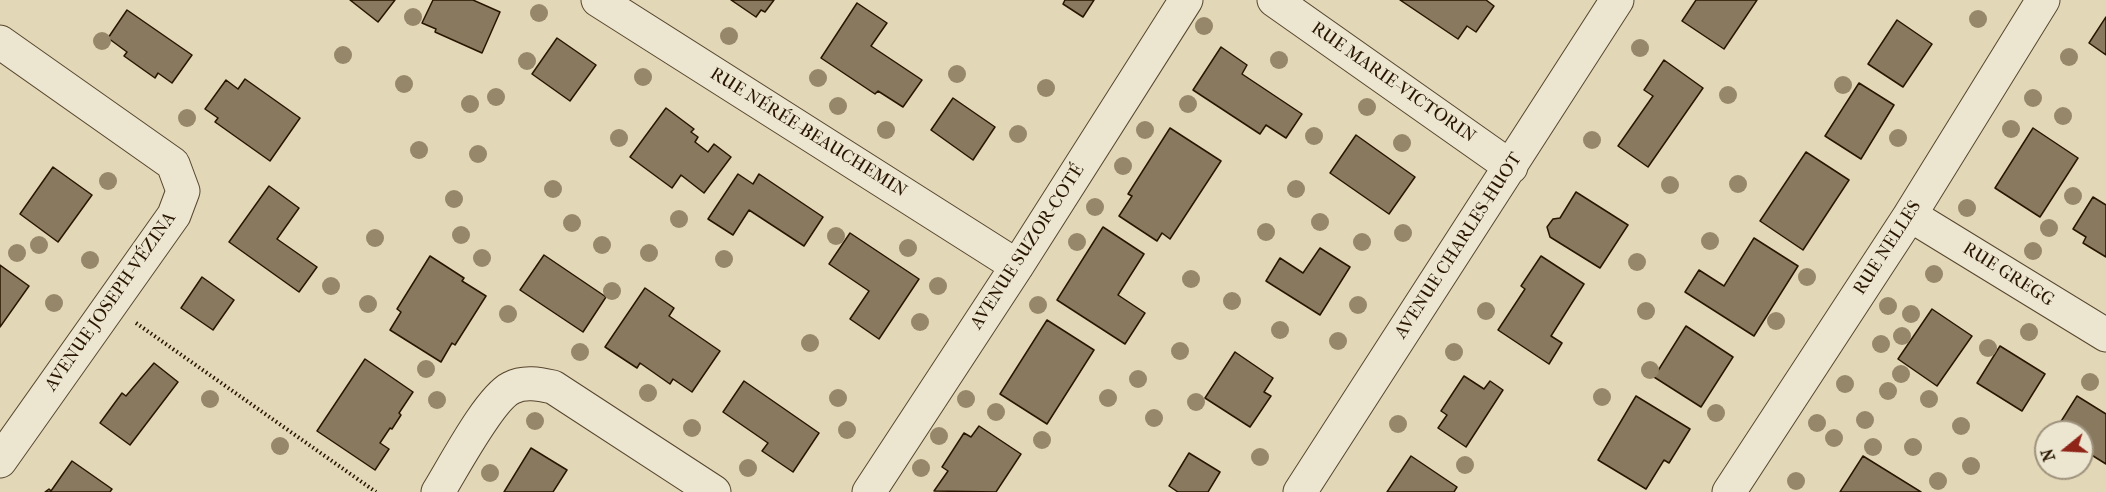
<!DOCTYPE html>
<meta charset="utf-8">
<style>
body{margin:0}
#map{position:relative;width:2106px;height:492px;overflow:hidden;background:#e2d7b6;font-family:"IM FELL French Canon",serif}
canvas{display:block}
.north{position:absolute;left:2034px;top:420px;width:60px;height:60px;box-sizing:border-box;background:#ece5d0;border:2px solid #9e927d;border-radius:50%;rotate:252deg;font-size:16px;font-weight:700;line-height:24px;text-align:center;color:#291600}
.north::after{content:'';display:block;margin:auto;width:21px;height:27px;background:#8f2418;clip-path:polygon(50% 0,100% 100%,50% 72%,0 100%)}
</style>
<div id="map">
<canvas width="2106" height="492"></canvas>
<div class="north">N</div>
</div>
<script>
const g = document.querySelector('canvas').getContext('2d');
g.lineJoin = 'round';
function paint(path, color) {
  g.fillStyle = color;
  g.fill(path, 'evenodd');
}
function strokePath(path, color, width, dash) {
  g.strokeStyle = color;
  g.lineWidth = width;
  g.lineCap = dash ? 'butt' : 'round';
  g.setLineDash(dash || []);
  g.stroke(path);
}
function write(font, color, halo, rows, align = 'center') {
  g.font = font + ' "IM FELL French Canon",serif';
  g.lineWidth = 6;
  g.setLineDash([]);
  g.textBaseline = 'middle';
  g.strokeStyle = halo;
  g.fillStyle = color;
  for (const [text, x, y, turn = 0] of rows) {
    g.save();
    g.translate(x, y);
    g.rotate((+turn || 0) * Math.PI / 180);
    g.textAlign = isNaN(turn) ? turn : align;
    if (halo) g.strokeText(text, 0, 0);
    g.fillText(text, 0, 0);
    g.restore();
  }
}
const building = new Path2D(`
 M350,0H395L378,22Z
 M433,0H473L500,12L482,53L435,32L436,29L422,23Z
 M731,0H774L765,12L761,10L756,17Z
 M1065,0H1094L1083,17L1063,4Z
 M1400,0H1486L1494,6L1476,32L1467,26L1458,39Z
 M1696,0H1757L1724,49L1682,21Z
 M857,3L887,23L871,46L922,80L903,107L878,91L875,94L821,58Z
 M127,10L192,55L172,83L158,73L155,78L124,56L127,52L108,38Z
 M2106,17V55L2089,43Z
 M1897,20L1932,44L1903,87L1868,64Z
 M557,38L596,65L570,101L532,74Z
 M1221,47L1247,65L1242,74L1302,114L1286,138L1266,125L1260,134L1193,90Z
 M1664,60L1703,88L1648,167L1618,146L1653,96L1644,90Z
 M245,79L300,118L270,161L215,122L218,118L205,109L226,80L238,89Z
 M1859,83L1894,105L1861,159L1825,136Z
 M953,98L995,127L973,160L931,130Z
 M666,108L694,129L691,132L698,137L695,142L708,152L714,144L731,157L704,193L681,175L672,188L630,157Z
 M1170,128L1221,161L1170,239L1162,233L1157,241L1119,216L1132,196L1128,194Z
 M2033,128L2078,158L2040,217L1995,188Z
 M1356,135L1415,177L1389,214L1330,173Z
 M1806,152L1849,180L1803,250L1760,221Z
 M53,167L92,195L58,242L20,214Z
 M738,174L753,184L759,174L823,217L804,246L749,210L733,235L708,219Z
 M269,186L299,208L277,239L317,267L299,292L229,242Z
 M1576,192L1628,225L1600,268L1550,237L1547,227L1553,219L1560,218Z
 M2093,197L2106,205V257L2083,243L2086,237L2073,229Z
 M1103,227L1144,254L1118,295L1145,313L1125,344L1057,300Z
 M850,233L919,279L879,339L850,319L869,291L829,264Z
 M1754,238L1798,266L1754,336L1685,292L1699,270L1724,286Z
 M1320,248L1350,267L1320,315L1266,281L1280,258L1303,273Z
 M544,255L606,297L583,332L520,290Z
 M430,256L464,278L462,281L486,296L455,345L452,343L441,362L390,330L401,312L397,309Z
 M1541,256L1584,284L1551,336L1562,343L1549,364L1498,330L1525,289L1521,286Z
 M0,265L29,286L0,327Z
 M202,277L234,300L213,330L181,308Z
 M645,288L674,308L669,316L720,351L692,392L673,379L670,384L640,363L637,368L605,347Z
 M1932,309L1972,336L1937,386L1898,359Z
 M1047,320L1094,350L1047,424L1000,394Z
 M1686,326L1733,357L1701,407L1654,377Z
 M2000,346L2045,374L2022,411L1977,383Z
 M1235,352L1273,378L1264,392L1271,396L1250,427L1205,398Z
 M365,359L413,392L399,413L401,415L392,429L390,428L380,443L389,449L375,470L317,431Z
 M154,363L178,382L130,445L100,423L122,393L126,396Z
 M1464,376L1484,389L1490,381L1503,390L1466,447L1438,428L1447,415L1441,411Z
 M744,381L819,433L793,472L762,451L768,443L723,412Z
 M1636,396L1690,429L1669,463L1664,460L1646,489L1598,460Z
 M2077,396L2106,414V464L2082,449V432L2055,431Z
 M979,426L1021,454L996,492L934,491L948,471L942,467L964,433L971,437Z
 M531,448L567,470L553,492H504Z
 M1189,453L1220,472L1208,492H1178L1169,486Z
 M1411,456L1457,487L1454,492H1387Z
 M1863,456L1921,492H1840Z
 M72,461L112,489L110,492H45L49,489L51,491Z`);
const path = new Path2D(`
 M136,323L376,492`);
const minor = new Path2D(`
 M598,0L1017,266
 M1274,0L1511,167
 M0,42L173,164L183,191L174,215L0,461
 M1910,215L2106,335
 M438,492C453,468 489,399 511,388C524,381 539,384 553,387L714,492
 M869,492L1017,266L1186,0
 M1300,492L1617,0
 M1729,492L1910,215L2043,0`);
const trees = [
 [539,13],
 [413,17],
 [1978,19],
 [1204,26],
 [729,36],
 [102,41],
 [1640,48],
 [343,55],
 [2069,57],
 [1279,60],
 [527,61],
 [957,74],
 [643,77],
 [818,78],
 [404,84],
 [1843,85],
 [1046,88],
 [1728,95],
 [496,97],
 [2033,98],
 [470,104],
 [1188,104],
 [838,106],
 [1367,107],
 [2063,116],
 [187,118],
 [2011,129],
 [886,130],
 [1145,130],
 [1018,134],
 [1314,136],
 [619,138],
 [1898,138],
 [1592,140],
 [1402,143],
 [419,150],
 [478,154],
 [1123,166],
 [108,181],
 [1738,184],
 [1670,185],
 [553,189],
 [1296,189],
 [2073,196],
 [454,199],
 [1095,207],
 [1967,208],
 [679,219],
 [1320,222],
 [572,223],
 [2049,228],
 [1266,232],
 [1403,233],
 [461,235],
 [836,236],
 [375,238],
 [1710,241],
 [1077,242],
 [1362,242],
 [39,245],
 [602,245],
 [908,248],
 [2033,251],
 [17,253],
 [649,253],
 [482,258],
 [724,259],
 [90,260],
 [1637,262],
 [1934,274],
 [1807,277],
 [1191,279],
 [331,286],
 [938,286],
 [612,291],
 [1232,301],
 [54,303],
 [368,304],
 [1038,305],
 [1358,305],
 [1888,306],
 [1486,311],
 [1646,311],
 [508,314],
 [1911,314],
 [1776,321],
 [920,322],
 [1280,330],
 [2029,332],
 [1902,336],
 [1338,341],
 [810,343],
 [1881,344],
 [1988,348],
 [1180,351],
 [580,352],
 [1454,352],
 [426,369],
 [1650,370],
 [1901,374],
 [1138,379],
 [2090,382],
 [1845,384],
 [1888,391],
 [648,393],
 [1602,397],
 [838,398],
 [1108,398],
 [210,399],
 [966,399],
 [1929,399],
 [437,400],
 [1196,402],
 [996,412],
 [1716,413],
 [1154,418],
 [1865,420],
 [535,421],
 [1817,423],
 [1398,424],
 [1961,426],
 [692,428],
 [847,430],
 [939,436],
 [1834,438],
 [1042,440],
 [280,446],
 [1873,447],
 [1913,447],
 [1260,457],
 [1465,465],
 [1971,466],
 [748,468],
 [921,468],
 [490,473],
 [1796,481],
 [1938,481]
];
const streetNames = [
 ["RUE MARIE-VICTORIN",1393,83,35],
 ["RUE NÉRÉE-BEAUCHEMIN",808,133,32],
 ["AVENUE CHARLES-HUOT",1459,246,-57],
 ["AVENUE SUZOR-COTÉ",1028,247,-57],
 ["RUE NELLES",1888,248,-57],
 ["RUE GREGG",2008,275,32],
 ["AVENUE JOSEPH-VÉZINA",111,302,-55]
];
paint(building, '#897a5f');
strokePath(building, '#291600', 1.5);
strokePath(minor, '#57462e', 35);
strokePath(path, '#291600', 4, [1.5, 3]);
strokePath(minor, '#ece5d0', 33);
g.fillStyle = '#96876b';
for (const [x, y] of trees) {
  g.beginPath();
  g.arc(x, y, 9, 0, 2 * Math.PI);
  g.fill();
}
write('18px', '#291600', '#ece5d0', streetNames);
</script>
